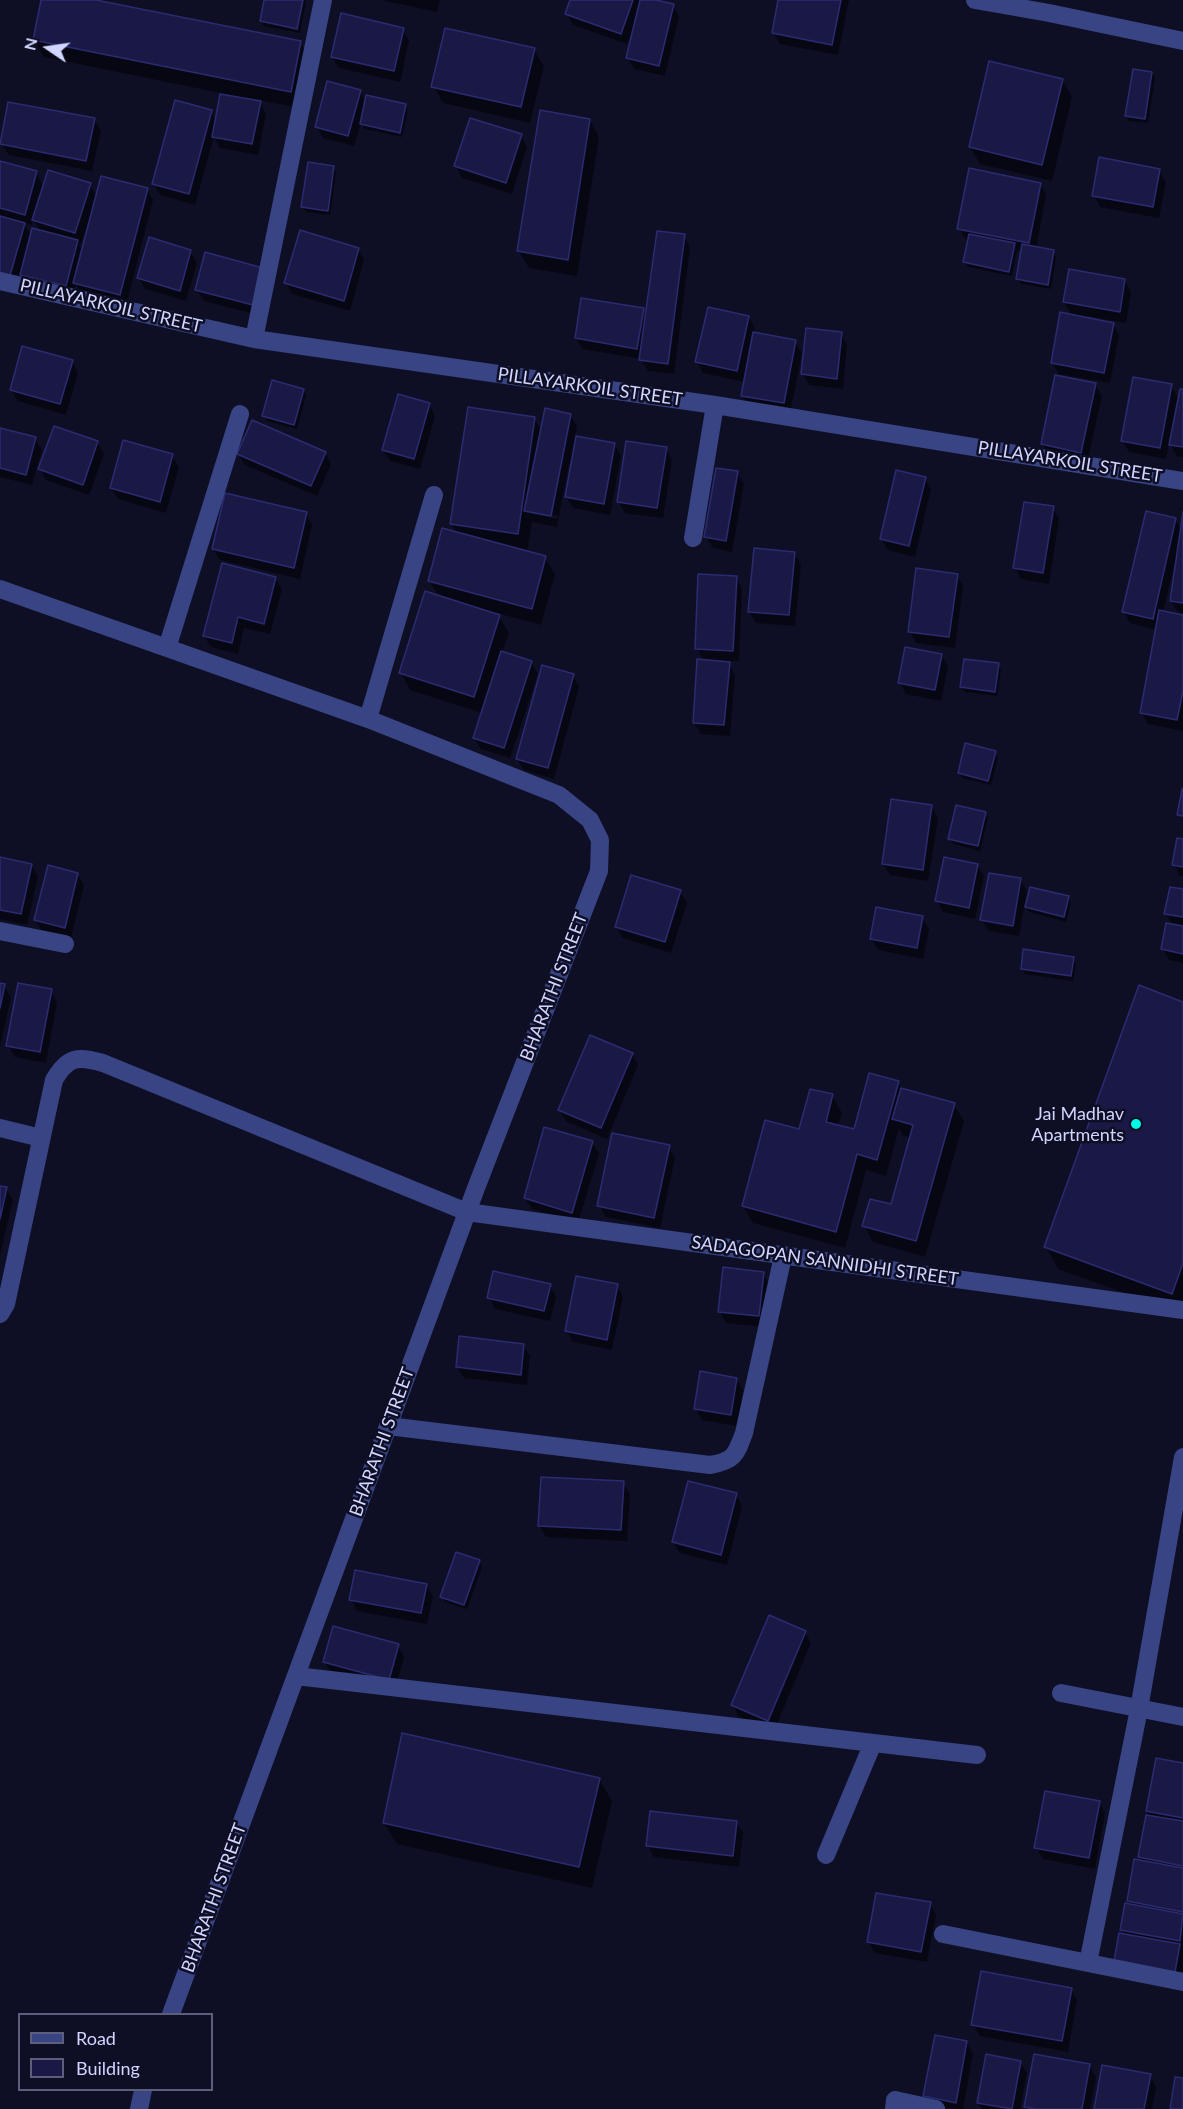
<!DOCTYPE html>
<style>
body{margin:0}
#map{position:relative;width:1183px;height:2109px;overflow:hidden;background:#0e0e24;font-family:Lato,sans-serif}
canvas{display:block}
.legend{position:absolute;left:18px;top:2013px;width:195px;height:78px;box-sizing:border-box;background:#0e0e24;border:2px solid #5c5e7c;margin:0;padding:8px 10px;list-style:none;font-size:18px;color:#d1d5ff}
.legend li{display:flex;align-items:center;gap:12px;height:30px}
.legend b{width:30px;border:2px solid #5c5e7c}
.north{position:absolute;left:18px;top:18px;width:60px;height:60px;-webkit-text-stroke:4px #0e0e24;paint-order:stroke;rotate:283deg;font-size:16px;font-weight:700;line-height:24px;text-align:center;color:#d1d5ff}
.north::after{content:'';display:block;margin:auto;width:21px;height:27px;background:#d1d5ff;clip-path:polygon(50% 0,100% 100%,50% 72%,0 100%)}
</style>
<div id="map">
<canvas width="1183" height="2109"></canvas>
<ul class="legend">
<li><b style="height:8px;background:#384484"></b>Road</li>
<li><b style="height:16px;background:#1a1946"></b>Building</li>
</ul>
<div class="north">N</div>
</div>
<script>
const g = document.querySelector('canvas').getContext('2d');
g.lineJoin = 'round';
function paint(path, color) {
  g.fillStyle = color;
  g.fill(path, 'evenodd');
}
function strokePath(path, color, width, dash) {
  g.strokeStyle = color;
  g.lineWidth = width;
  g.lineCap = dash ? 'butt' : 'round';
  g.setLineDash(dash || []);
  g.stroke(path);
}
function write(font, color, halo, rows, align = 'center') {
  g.font = font + ' Lato,sans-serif';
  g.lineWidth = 5;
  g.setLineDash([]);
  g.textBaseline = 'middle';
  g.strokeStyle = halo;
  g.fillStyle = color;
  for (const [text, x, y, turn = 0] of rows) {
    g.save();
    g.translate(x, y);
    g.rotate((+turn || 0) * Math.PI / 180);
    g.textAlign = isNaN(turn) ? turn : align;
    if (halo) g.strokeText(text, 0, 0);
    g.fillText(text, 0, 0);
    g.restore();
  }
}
const shadow = new Path2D(`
 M43,0H89L300,43L310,59L300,108L258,100L266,114L258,155L220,148L214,136L195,205L160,195L154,184L211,112L217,122L236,96L44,57L34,40Z
 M266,0H305L306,2L300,33L264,26L261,21Z
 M381,0H440L437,12Z
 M572,0H650L673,5L679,17L665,76L634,69L628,58L634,32H632L627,44L573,25L567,13Z
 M780,0H849L838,55L780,44L773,32Z
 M403,29L409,41L400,82L339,68L332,57Z
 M534,50L544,66L530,123L443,103L433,86Z
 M1152,73L1155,78L1148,123L1129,121L1126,116Z
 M1062,80L1072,97L1052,181L980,164L970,147Z
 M360,91L366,103L405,105L408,110L402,137L365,129L361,123L354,146L323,138L317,126Z
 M94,119L101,131L92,171L9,155L2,144Z
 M590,120L599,137L577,276L529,268L519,251Z
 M521,136L527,147L512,194L462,178L456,166Z
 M0,163L36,172L42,184L40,192L42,193L90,185L97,197L147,189L153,200L126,305L81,294L76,284L72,297L28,286L20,272L16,290L0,285ZM33,219L41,232L31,236L24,223L32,225ZM87,227L89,228L83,251L78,243L81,244Z
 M333,167L336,172L330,215L306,212L303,207Z
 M1159,171L1166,182L1159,218L1100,207L1094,195Z
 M1040,184L1046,195L1036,248L1053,252L1056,257L1051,289L1021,284L1018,279L1023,251L1017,250L1012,276L968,267L965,262L969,241L966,240L959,229Z
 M684,236L690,247L674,374L648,371L641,359L583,349L576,338L643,310L647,316Z
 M358,249L364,260L350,311L292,294L286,283Z
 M190,251L197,263L186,301L145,289L139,278Z
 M262,269L259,315L204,301L197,290Z
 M1125,280L1131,292L1126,323L1087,316V319L1113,324L1119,335L1110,383L1059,374L1052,363L1072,316L1064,302Z
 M749,317L755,329L754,334L795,342L802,353L790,414L749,407L742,395L745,382L703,373L697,362Z
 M841,334L847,345L843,389L809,385L803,374Z
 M72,361L78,373L66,415L18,401L11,390Z
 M1095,385L1102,396L1087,463L1049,455L1042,444Z
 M1171,386L1179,399L1183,391V457L1177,456L1169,442L1166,459L1129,452L1122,440Z
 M303,390L306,395L297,429L267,421L264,416Z
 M429,404L435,416L420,469L390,461L383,450Z
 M570,415L577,426L575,437L615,444L621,456L610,515L573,508L566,497L572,464H569L557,527L532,522L527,553L545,558L555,574L541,625L497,613L509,633L502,653L531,662L538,674L510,758L481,749L474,738L482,713L410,690L401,673L439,597L429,580L457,533L452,524L534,418L542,431ZM533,511L558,516V519L533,514Z
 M0,429L35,439L42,450L32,485L0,477Z
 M97,442L104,454L89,495L46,480L40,469Z
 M666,449L672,460L663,518L625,513L618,501Z
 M325,453L331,464L317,496L245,465L238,454Z
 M172,456L179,467L166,513L118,499L111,488Z
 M737,473L744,484L732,552L713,548L706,537Z
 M925,478L931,489L915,557L888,550L881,539Z
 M1053,508L1059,519L1049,584L1021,579L1015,568Z
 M306,513L312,525L300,579L220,560L213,549Z
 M1175,519L1182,531L1183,522V613L1178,612L1171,601L1177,562H1175L1163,613L1183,616V731L1148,724L1142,713L1157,630L1130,623L1124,612Z
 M794,553L801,564L795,626L756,623L749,611Z
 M957,575L963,586L955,648L916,643L910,631Z
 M275,578L282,589L270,634L244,628L238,654L211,647L204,636Z
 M736,578L742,589L739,661H727L735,675L730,736L701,734L694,723L704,661L697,648Z
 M941,655L948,666L941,701L906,694L900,683Z
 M998,665L1001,670L997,696L965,692L962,687Z
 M573,675L579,687L554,779L524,770L517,759Z
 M995,752L998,758L991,785L962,778L959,773Z
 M931,806L938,818L928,881L890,875L883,864Z
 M985,813L988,818L980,851L953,844L950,839Z
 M1183,840V876H1180L1174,864Z
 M31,865L38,876L27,925L0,919V866Z
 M977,865L984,876L975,919L943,912L937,901Z
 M77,874L84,885L71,938L42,931L35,920Z
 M1020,880L1027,891L1019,936L989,931L982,920Z
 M1183,891V963L1169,960L1163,949L1173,926L1166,914Z
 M680,892L687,903L671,953L623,938L616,926Z
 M1068,898L1071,903L1066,922L1029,912L1026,907Z
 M922,918L929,929L923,959L878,950L871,938Z
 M1073,958L1076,964L1073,981L1025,974L1022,968Z
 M0,985L4,986L11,997L0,1046Z
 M51,991L57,1002L46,1063L15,1057L8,1046Z
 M1183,1003V1314L1058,1269L1046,1247Z
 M632,1054L638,1065L607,1139L566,1121L559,1110Z
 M898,1082L902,1090L954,1105L964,1121L925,1257L873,1242L864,1225L892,1206L911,1138L903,1136L899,1128L886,1176L866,1170L845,1248L753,1223L743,1206L800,1131L832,1096L842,1113L838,1126L855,1131Z
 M592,1142L599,1154L578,1223L532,1209L525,1198Z
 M669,1147L675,1158L660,1228L606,1217L599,1205Z
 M0,1187L6,1189L13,1200L0,1256Z
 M763,1273L769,1284L764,1327L726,1323L720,1312Z
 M550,1285L556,1297L550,1321L495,1309L489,1297Z
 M617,1286L623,1297L612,1350L573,1342L567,1331Z
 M523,1345L530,1356L527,1385L464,1378L457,1366Z
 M736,1379L743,1390L737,1426L702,1420L696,1409Z
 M623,1483L630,1494L627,1541L546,1537L539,1525Z
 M736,1494L742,1506L727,1565L680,1553L673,1542Z
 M479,1561L482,1567L467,1609L445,1602L442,1596Z
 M426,1585L433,1596L427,1624L357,1611L351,1599Z
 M805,1632L811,1643L774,1731L739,1717L733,1705Z
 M398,1645L404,1657L395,1690L331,1673L324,1661Z
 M1157,1760L1183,1765V1972L1181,1983L1122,1972L1115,1961L1120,1935L1125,1936L1122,1929L1126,1905L1131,1906L1128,1901L1135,1861L1142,1862L1139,1857L1147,1816L1151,1817L1147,1811ZM1121,1961L1183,1972L1182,1975L1121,1964Z
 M599,1779L612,1801L592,1888L397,1844L384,1823Z
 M1099,1802L1105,1813L1095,1869L1043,1859L1036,1847Z
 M736,1822L743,1833L739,1867L654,1857L648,1846Z
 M930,1904L936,1915L927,1962L875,1953L868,1941Z
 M1071,1989L1077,2000L1068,2052L980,2036L973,2024Z
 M966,2042L973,2054L963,2109L931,2107L925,2096Z
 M1020,2062L1027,2073L1020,2109H982L978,2103Z
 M1089,2066L1096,2077L1090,2109H1027L1026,2107Z
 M1150,2076L1156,2087L1152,2109H1096Z`);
const building = new Path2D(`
 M41,0H96L301,41L291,92L33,40Z
 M264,0H303L297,29L260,21Z
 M570,0H633L621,34L565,14Z
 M640,0H656L674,4L659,66L626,58Z
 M778,0H841L832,45L772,33Z
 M341,13L404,28L394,71L331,57Z
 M445,28L535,48L521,107L431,87Z
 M989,61L1063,79L1042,165L969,147Z
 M1133,69L1152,72L1145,119L1125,116Z
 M327,81L361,90L348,136L315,127Z
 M220,94L261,101L252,144L212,137Z
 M366,95L406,104L400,133L360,124Z
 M175,100L212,110L189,194L152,184Z
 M8,102L95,118L86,161L0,144Z
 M540,110L590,119L568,260L517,251Z
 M470,118L522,134L506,183L454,166Z
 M1099,157L1160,169L1153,207L1092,196Z
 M0,161L37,171L25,215L0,208Z
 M308,162L334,166L328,211L301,207Z
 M969,168L1041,183L1029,243L957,229Z
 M48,170L91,183L75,233L32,220Z
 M101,176L148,188L120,295L73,283Z
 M0,216L25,223L9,279L0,276Z
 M32,228L78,240L66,286L20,275Z
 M300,230L359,248L344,301L284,283Z
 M657,231L685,234L668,364L639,360Z
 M969,234L1015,243L1009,272L963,262Z
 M149,237L191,250L180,291L137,278Z
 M1022,244L1054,250L1048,285L1016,279Z
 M205,252L263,268L253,305L195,290Z
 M1069,269L1125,279L1120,312L1063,302Z
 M581,298L644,308L637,349L575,338Z
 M708,307L749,316L737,371L695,362Z
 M1060,312L1114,323L1104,373L1051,363Z
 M806,328L842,332L837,379L801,374Z
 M753,332L796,340L784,403L741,396Z
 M22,346L73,360L60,404L10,390Z
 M1055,375L1096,383L1081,453L1041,444Z
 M1133,377L1172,384L1160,448L1121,441Z
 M272,380L304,389L294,425L262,416Z
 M1180,389H1183V447L1169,445Z
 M398,394L430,403L414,459L382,450Z
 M468,407L535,417L518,534L450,524Z
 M545,408L571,414L551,516L524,511Z
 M252,420L326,452L311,486L237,454Z
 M54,426L98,441L83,485L38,469Z
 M0,428L36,437L26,475L0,468Z
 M576,436L615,443L604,504L565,497Z
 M123,440L173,454L160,502L110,488Z
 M626,441L667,447L657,508L617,502Z
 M716,468L738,471L726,541L704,537Z
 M896,470L926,477L909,546L880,539Z
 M225,493L307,512L294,568L212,549Z
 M1024,502L1054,506L1043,573L1013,568Z
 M1146,511L1176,518L1153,619L1122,612Z
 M1183,512V603L1170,601Z
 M442,528L546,556L532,609L428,581Z
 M754,548L795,552L789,615L748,612Z
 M222,563L276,577L264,624L238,617L232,643L203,636Z
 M916,568L958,574L949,637L908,632Z
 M698,574L737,576L733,651L695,649Z
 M425,591L500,615L474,697L399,673Z
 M1159,610L1183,615V691L1177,720L1140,713Z
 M905,647L942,654L935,690L898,683Z
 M501,651L532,661L504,748L473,738Z
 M697,659L730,662L724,725L693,723Z
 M964,659L999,663L995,692L960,687Z
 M542,665L574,674L548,768L516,759Z
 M965,743L996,751L988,781L958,773Z
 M1182,789H1183V816L1177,815Z
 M891,799L932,805L923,870L882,864Z
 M956,805L986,812L978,846L948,839Z
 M1177,838L1183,839V867L1172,865Z
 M0,857L32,864L21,914L0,910Z
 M944,857L978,864L969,908L935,901Z
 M48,865L78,873L65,928L34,920Z
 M989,873L1021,878L1013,926L980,920Z
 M631,875L681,890L665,942L615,927Z
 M1030,887L1069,896L1064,917L1025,907Z
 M1170,887L1183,889V917L1164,914Z
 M876,907L923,916L917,948L870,939Z
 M1166,923L1183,926V954L1161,949Z
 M1023,949L1074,957L1071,976L1021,969Z
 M0,983L5,984L0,1008Z
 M18,983L52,989L40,1052L6,1046Z
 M1139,985L1183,1002V1263L1172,1294L1044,1247Z
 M590,1035L633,1053L601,1128L558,1110Z
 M869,1073L899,1081L877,1160L857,1154L836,1232L742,1206L765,1120L799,1129L810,1089L833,1094L826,1122L854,1129Z
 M901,1088L955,1103L916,1241L862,1226L870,1199L891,1204L913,1125L892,1119Z
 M544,1127L593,1141L572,1213L524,1198Z
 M612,1133L670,1145L654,1218L597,1206Z
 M0,1186L7,1187L0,1219Z
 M723,1267L764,1272L759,1316L718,1312Z
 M493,1271L551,1284L544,1311L487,1298Z
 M576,1276L618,1284L607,1340L565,1331Z
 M459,1336L524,1344L521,1375L456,1367Z
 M700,1371L737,1378L731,1415L694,1409Z
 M541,1477L624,1481L621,1530L538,1526Z
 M688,1481L737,1493L721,1555L672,1542Z
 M456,1552L480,1560L464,1605L440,1597Z
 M355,1570L427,1584L421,1613L349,1600Z
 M769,1615L806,1631L768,1721L731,1705Z
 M333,1626L399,1644L389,1680L323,1662Z
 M402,1733L600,1778L579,1867L383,1823Z
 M1156,1758L1183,1763V1818L1146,1811Z
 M1045,1791L1100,1801L1089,1858L1034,1848Z
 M650,1811L737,1821L733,1856L646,1846Z
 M1146,1815L1183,1821V1866L1138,1857Z
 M1134,1859L1183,1868V1912L1127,1901Z
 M876,1893L931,1902L921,1952L867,1942Z
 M1125,1903L1183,1914L1180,1941L1120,1930Z
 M1119,1933L1180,1944L1175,1972L1114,1961Z
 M981,1971L1072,1988L1062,2041L971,2025Z
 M935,2035L967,2041L956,2103L923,2096Z
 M986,2054L1021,2061L1012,2109L977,2103Z
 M1034,2054L1090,2064L1082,2109H1035L1024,2107Z
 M1102,2065L1151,2074L1144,2109H1094Z
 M1175,2077L1183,2078V2109H1170Z`);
const minor = new Path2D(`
 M975,0L1049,13L1183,41
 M0,281L254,339L715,405L1183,481
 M254,339L323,0
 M693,538L715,405
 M0,589L368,719L559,795L590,820L600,840L599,871L476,1188L171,2014
 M167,648L240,414
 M368,719L434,495
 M0,931L65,944
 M0,1128L41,1138
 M0,1314L6,1304L54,1080C68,1056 78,1056 103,1063L467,1212L1183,1310
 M388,1426L710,1465C734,1461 736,1455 744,1433L783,1256
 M296,1676L977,1755
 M1061,1693L1183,1717
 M826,1855L873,1743
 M943,1934L1183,1982
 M1088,1963L1139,1709L1183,1457
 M139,2109L143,2090
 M894,2109L895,2100L936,2109`);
const markers = [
 [1136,1124,6,"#00fce4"]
];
const streetNames = [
 ["PILLAYARKOIL STREET",111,306,13],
 ["PILLAYARKOIL STREET",590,387,8],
 ["PILLAYARKOIL STREET",1070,462,9],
 ["BHARATHI STREET",554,987,-69],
 ["SADAGOPAN SANNIDHI STREET",825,1261,8],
 ["BHARATHI STREET",382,1442,-70],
 ["BHARATHI STREET",214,1898,-70]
];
const poiNames = [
 ["Jai Madhav",1124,1114],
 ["Apartments",1124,1135]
];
paint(shadow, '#0007');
paint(building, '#1a1946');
strokePath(building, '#2b2b72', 1.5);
strokePath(minor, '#384484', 18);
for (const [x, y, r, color] of markers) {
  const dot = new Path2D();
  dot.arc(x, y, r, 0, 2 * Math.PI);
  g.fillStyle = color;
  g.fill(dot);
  strokePath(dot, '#0e0e24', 2);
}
write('18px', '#d1d5ff', '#0e0e24', streetNames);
write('18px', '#d1d5ff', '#0e0e24', poiNames, 'right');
</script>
